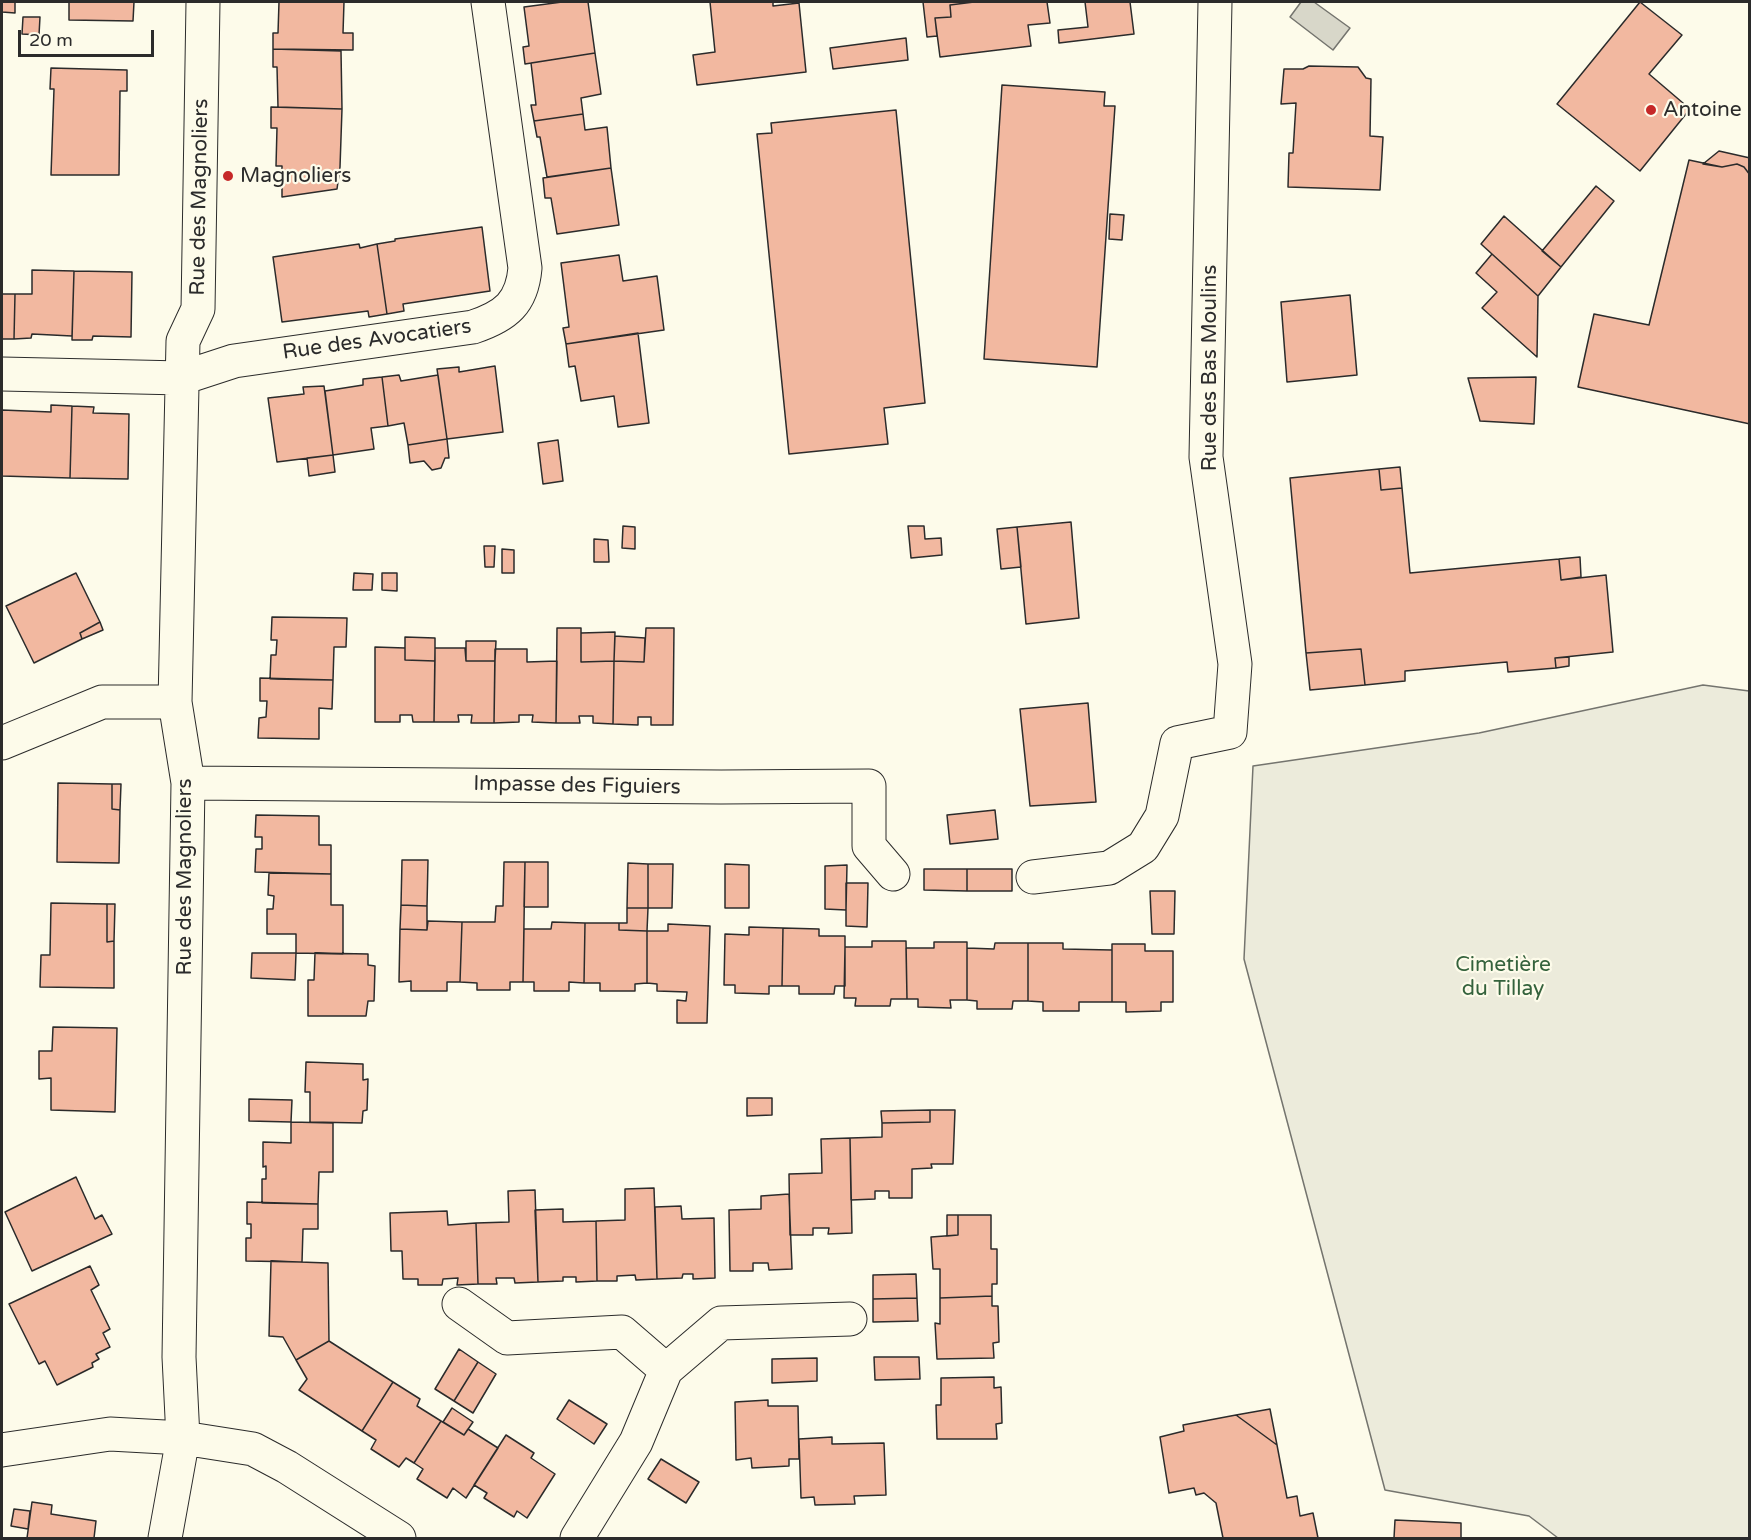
<!DOCTYPE html>
<meta charset="utf-8">
<style>
body{margin:0}
#map{position:relative;width:1751px;height:1540px;overflow:hidden;background:#fdfbea;font-family:"Varela Round",sans-serif}
canvas{display:block}
.frame{position:absolute;inset:0;border:3px solid #2b2b2b;pointer-events:none}
.scale{position:absolute;left:18px;top:30px;width:136px;height:27px;box-sizing:border-box;border:3px solid #2b2b2b;border-top:0;padding-left:8px;font-size:18px;line-height:21px;white-space:nowrap;color:#2b2b2b;-webkit-text-stroke:4px #fdfbea;paint-order:stroke}
</style>
<div id="map">
<canvas width="1751" height="1540"></canvas>
<div class="frame"></div>
<div class="scale">20 m</div>
</div>
<script>
const g = document.querySelector('canvas').getContext('2d');
g.lineJoin = 'round';
function paint(path, color) {
  g.fillStyle = color;
  g.fill(path, 'evenodd');
}
function strokePath(path, color, width, dash) {
  g.strokeStyle = color;
  g.lineWidth = width;
  g.lineCap = dash ? 'butt' : 'round';
  g.setLineDash(dash || []);
  g.stroke(path);
}
function write(font, color, halo, rows, align = 'center') {
  g.font = font + ' "Varela Round",sans-serif';
  g.lineWidth = 4.5;
  g.setLineDash([]);
  g.textBaseline = 'middle';
  g.strokeStyle = halo;
  g.fillStyle = color;
  for (const [text, x, y, turn = 0] of rows) {
    g.save();
    g.translate(x, y);
    g.rotate((+turn || 0) * Math.PI / 180);
    g.textAlign = isNaN(turn) ? turn : align;
    if (halo) g.strokeText(text, 0, 0);
    g.fillText(text, 0, 0);
    g.restore();
  }
}
const green = new Path2D(`
 M1703,685L1749,691V1538H1558L1529,1516L1385,1490L1244,959L1253,766L1479,733Z`);
const water = new Path2D(`
 M1301,2H1314L1350,28L1333,50L1290,17Z`);
const building = new Path2D(`
 M2,2H15V13L2,12Z
 M69,2H134L133,21L69,20Z
 M279,2H344L343,33H353V50L273,49V33H278Z
 M562,2H588L595,53L525,64L523,47L529,46L524,7Z
 M710,2H773V6L799,3L806,72L697,85L693,55L715,52Z
 M923,2H974L950,5L951,17L935,18L937,36L927,37Z
 M974,2H1047L1050,23L1028,25L1031,46L940,57L935,18L951,17L950,5Z
 M1085,2H1130L1134,34L1059,43L1058,30L1088,27Z
 M1640,2L1682,35L1649,74L1690,109L1640,171L1557,104Z
 M23,17H40L39,35L22,34Z
 M906,38L908,60L833,69L830,48Z
 M273,49L341,51L342,109L278,107L277,67H273Z
 M595,53L601,94L581,98L583,114L534,121L531,105H536L531,63Z
 M1309,66L1358,67L1366,78L1371,79L1370,136L1383,137L1380,190L1288,187L1289,153H1293L1296,103L1281,104L1284,69H1303Z
 M51,68L127,70V91H120L119,175H51L54,89H50Z
 M1002,85L1105,92L1104,106H1115L1097,367L984,359Z
 M271,107L342,109L340,167L337,189L282,197V166H276L277,128H271Z
 M896,110L925,403L884,408L888,444L789,454L757,134L772,133L771,123Z
 M583,114L585,130L607,127L611,168L547,177L540,137H537L534,121Z
 M1719,151L1750,158V175L1744,167L1737,164L1722,167L1703,164Z
 M1689,160L1722,167L1737,164L1744,167L1750,175V424L1578,387L1594,314L1649,325Z
 M611,168L619,225L557,234L551,198H545L543,178Z
 M1596,186L1614,201L1561,267L1542,251Z
 M1110,214L1124,215L1122,240L1109,239Z
 M1504,216L1561,267L1538,296L1481,244Z
 M482,227L490,291L403,304L404,311L387,314L377,244L395,241V239Z
 M359,244L360,248L377,244L387,314L369,317L368,311L282,322L273,257Z
 M1492,254L1538,296L1537,357L1482,308L1497,292L1476,273Z
 M619,255L623,281L657,276L664,330L566,344L563,328L569,327L561,263Z
 M32,270L74,271L72,336L32,334L31,338L14,339L15,294H32Z
 M74,271L132,272L131,337L93,336L92,340H72Z
 M2,294H15L14,339H2Z
 M1350,295L1357,375L1287,382L1281,302Z
 M638,333L649,423L618,427L614,396L581,401L575,366L569,367L566,344Z
 M495,366L503,432L447,439L437,369L459,367V372Z
 M399,375L401,381L438,375L447,439L408,445L404,423L388,426L382,377Z
 M382,377L388,426L371,428L374,449L333,455L325,391L363,385V379Z
 M1536,377L1534,424L1480,421L1468,378Z
 M324,386L333,455L277,462L268,398L304,394L303,387Z
 M51,405L72,406L70,478L2,476V410L51,412Z
 M72,406L94,407L93,413L129,414L128,479L70,478Z
 M447,439L449,458H445L441,468L432,470L424,461L410,463L408,445Z
 M558,440L563,481L543,484L538,443Z
 M333,455L335,472L309,476L307,458Z
 M1400,467L1402,488L1381,490L1379,469Z
 M1379,469L1381,490L1402,488L1410,573L1559,559L1561,580L1606,575L1613,652L1555,658L1556,668L1508,672L1507,662L1405,671V681L1365,685L1361,649L1306,653L1290,478Z
 M1071,522L1079,618L1026,624L1017,527Z
 M623,526L635,527V549L622,548Z
 M908,526H924L925,539L941,538L942,555L911,558Z
 M1017,527L1021,567L1001,569L997,529Z
 M594,539L608,540L609,562H594Z
 M484,546H495L494,567H485Z
 M502,549L514,550V573H502Z
 M1580,557L1581,577L1561,580L1559,559Z
 M76,573L100,622L80,633L82,639L34,663L6,606Z
 M354,573L373,574L372,590H353Z
 M382,573H397V591L382,590Z
 M272,617L347,618L346,647H334L333,680L270,679L271,655H276L277,640H271Z
 M100,622L103,630L82,639L80,633Z
 M557,628H581V662L614,661L613,724L593,723V716H579L580,723H556Z
 M646,628H674L673,725H651V717H638V725L613,724L614,661L644,662Z
 M615,632L614,661L581,662V633Z
 M615,636L645,638L644,662L614,661Z
 M405,637L435,638V661L405,660Z
 M466,641H496L495,661H466Z
 M375,647L405,648V660L435,661L434,722H413L412,715H400V722H375Z
 M435,648H465L466,661H495L494,723H471L472,715H458L459,722H434Z
 M495,649H527V662L557,661L556,723L532,722L533,715H519V722L494,723Z
 M1361,649L1365,685L1310,690L1306,653Z
 M1569,657V666L1556,668L1555,658Z
 M260,678L333,680L332,709L319,708V739L258,738L259,718L266,717L267,701H260Z
 M1088,703L1096,802L1030,806L1020,709Z
 M58,783L112,784V809L120,810L119,863L57,862Z
 M112,784H121L120,810L112,809Z
 M995,810L998,839L950,844L947,815Z
 M256,815L319,816V845H331V874L255,872L256,849H262V837H255Z
 M402,860H428L427,906L401,905Z
 M504,862H525L523,982H510V990H477V983L460,982L462,922H495L496,906H503Z
 M525,862H548V907H524Z
 M628,863L648,864V908H627Z
 M648,864H673L672,908H648Z
 M725,864L749,865V908H725Z
 M847,865L846,910L825,909V866Z
 M924,869H967V891L924,890Z
 M967,869H1012V891H967Z
 M269,873L331,874V905H343V954L296,953V934H267V909H273L274,896L268,895Z
 M846,883H868L867,927L846,926Z
 M1150,891H1175L1174,934H1152Z
 M51,903L107,904V942L114,941V988L40,987L41,955H50Z
 M107,904H115L114,941L107,942Z
 M401,905L427,906V930L400,929Z
 M627,908H648L647,931L619,930V923H627Z
 M428,921L462,922L460,982H447V991H411V981L399,982L400,929L427,930Z
 M552,922L585,923L584,983L569,982V991H534V982H523L524,929H551Z
 M585,923H619V930L647,931V983L635,984V991H600V983H584Z
 M668,924L710,926L707,1023H677V1000L686,1001L687,992L657,991V984L647,983V931H668Z
 M749,927L783,928L782,986H769V994L735,993V985H724L725,934L749,935Z
 M783,928L819,929V936H845V986H835L834,994H799V986H782Z
 M872,941H906L907,999H891L890,1006H855L856,998H844L845,947H872Z
 M934,942H967V1000H950L951,1008L918,1007V999H907L906,948H934Z
 M995,943H1028V1001H1013L1012,1009H977V1001L967,1000V948L994,949Z
 M1028,943H1063V949L1112,950V1002H1079V1011H1043V1002L1028,1001Z
 M1112,944H1145V951H1173V1002H1161V1011L1126,1012V1002H1112Z
 M252,953H296L295,980L251,978Z
 M315,953L368,954V965L375,966L374,1001H368L366,1016H308V980H314Z
 M53,1027L117,1028L115,1112L51,1110V1078L39,1079V1051H52Z
 M306,1062L363,1064V1080L368,1079L367,1110L363,1111L362,1123L310,1122V1092H305Z
 M747,1098H772V1115L747,1116Z
 M249,1099L292,1100L291,1122L249,1121Z
 M930,1110H955L953,1164H931L932,1168L912,1169V1198H889V1191H875V1199L851,1200L850,1138L882,1137V1123L930,1122Z
 M930,1110V1122L882,1123L881,1111Z
 M291,1122L333,1123V1172H319L318,1204L262,1203V1179H266V1166L263,1167V1142L291,1143Z
 M850,1138L852,1233L828,1234L829,1228H813V1235H790L789,1174L822,1173L821,1139Z
 M76,1177L95,1219L102,1215L112,1234L32,1271L5,1212Z
 M654,1188L657,1279L636,1280L635,1275L617,1276V1281H597L596,1221L625,1220V1189Z
 M535,1190L538,1282L515,1283L514,1278H496L497,1284H478L476,1223L509,1222L508,1191Z
 M789,1194L792,1269L769,1270L768,1263H753V1271H730L729,1210L761,1209V1196Z
 M247,1202L318,1204V1229H303L302,1262L246,1261V1238H251V1224H247Z
 M681,1206L682,1219L714,1218L715,1278L693,1279V1274H683L682,1278L657,1279L655,1207Z
 M563,1209V1222L596,1221L597,1281L576,1282V1277H563V1281L538,1282L535,1210Z
 M447,1211L448,1225L476,1223L478,1284L457,1285L458,1278L443,1279L442,1285H418V1279H403L402,1251H391L390,1213Z
 M947,1215H958V1235L947,1236Z
 M958,1215H991V1249H997V1284H992V1296L940,1298V1269H933L931,1237L958,1235Z
 M271,1261L328,1263L329,1341L296,1360L283,1337L269,1336Z
 M90,1266L99,1285L91,1290L110,1329L103,1333L110,1347L96,1354L99,1359L92,1363L93,1367L57,1385L45,1361L39,1364L9,1304Z
 M916,1274L917,1298L873,1299V1275Z
 M992,1296V1306H998L999,1342L993,1343L994,1358L937,1359L935,1323L940,1324V1298Z
 M917,1298L918,1321L873,1322V1299Z
 M329,1341L393,1382L362,1431L299,1390L307,1379L296,1360Z
 M459,1349L478,1362L454,1401L435,1389Z
 M874,1357H919L920,1379L875,1380Z
 M817,1358V1381L772,1383V1359Z
 M478,1362L496,1374L473,1413L454,1401Z
 M994,1377V1388L1001,1387L1002,1423L996,1424L997,1439H937L936,1405H941V1378Z
 M393,1382L420,1399L417,1406L441,1421L414,1463L406,1458L399,1467L371,1449L376,1440L362,1431Z
 M569,1400L607,1424L594,1444L557,1419Z
 M768,1400V1406H798L799,1459H789V1466L752,1468L751,1458L736,1460L735,1402Z
 M452,1408L473,1422L464,1435L443,1422Z
 M1270,1409L1277,1445L1236,1415Z
 M1236,1415L1277,1445L1287,1498L1297,1496L1300,1516L1313,1513L1318,1538H1223L1216,1503L1204,1493L1196,1495L1194,1488L1169,1493L1160,1437L1184,1431L1183,1425Z
 M441,1421L464,1435L468,1429L498,1448L466,1498L453,1488L447,1498L417,1479L423,1469L414,1463Z
 M506,1435L534,1453L531,1458L555,1474L527,1518L517,1511L514,1517L484,1498L487,1493L474,1485Z
 M832,1437V1444L884,1443L886,1495L854,1496L855,1504L815,1505L814,1497L801,1498L799,1439Z
 M661,1459L699,1482L686,1503L648,1479Z
 M32,1502L52,1505L51,1514L96,1521L94,1538H27Z
 M14,1509L30,1511L28,1529L11,1526Z
 M1395,1520L1461,1523V1538H1394Z`);
const minor = new Path2D(`
 M2,374L182,378L234,361L473,327C506,316 522,303 525,268L488,2
 M2,743L102,702H175
 M188,783L721,787L869,786V846L893,874
 M1033,877L1109,868L1143,847L1162,816L1177,743L1230,732L1235,664L1206,457L1215,2
 M459,1304L507,1338L622,1332L666,1370
 M2,1450L110,1434L183,1438L253,1449L287,1467L399,1538
 M165,1538L183,1438L179,1357L188,783L175,702L183,341L198,309L203,2
 M577,1538L636,1442L666,1370L721,1323L850,1319`);
const markers = [
 [1651,110,6,"#c62828"],
 [228,176,6,"#c62828"]
];
const poiNames = [
 ["Antoine",1663,110],
 ["Magnoliers",240,176]
];
const streetNames = [
 ["Rue des Magnoliers",200,197,-89],
 ["Rue des Avocatiers",377,340,-8],
 ["Rue des Bas Moulins",1210,368,-90],
 ["Impasse des Figuiers",577,786,1],
 ["Rue des Magnoliers",185,877,-90]
];
const parkNames = [
 ["Cimetière",1503,965],
 ["du Tillay",1503,989]
];
paint(green, '#ecebdb');
strokePath(green, '#74746e', 1.5);
paint(water, '#d8d7c9');
strokePath(water, '#74746e', 1.5);
paint(building, '#f2b8a0');
strokePath(building, '#2b2b2b', 1.5);
strokePath(minor, '#2b2b2b', 35);
strokePath(minor, '#fdfbea', 33);
for (const [x, y, r, color] of markers) {
  const dot = new Path2D();
  dot.arc(x, y, r, 0, 2 * Math.PI);
  g.fillStyle = color;
  g.fill(dot);
  strokePath(dot, '#fdfbea', 2);
}
write('21px', '#2b2b2b', '#fdfbea', poiNames, 'left');
write('21px', '#2b2b2b', '#fdfbea', streetNames);
write('21px', '#34623c', '#fdfbea', parkNames);
</script>
